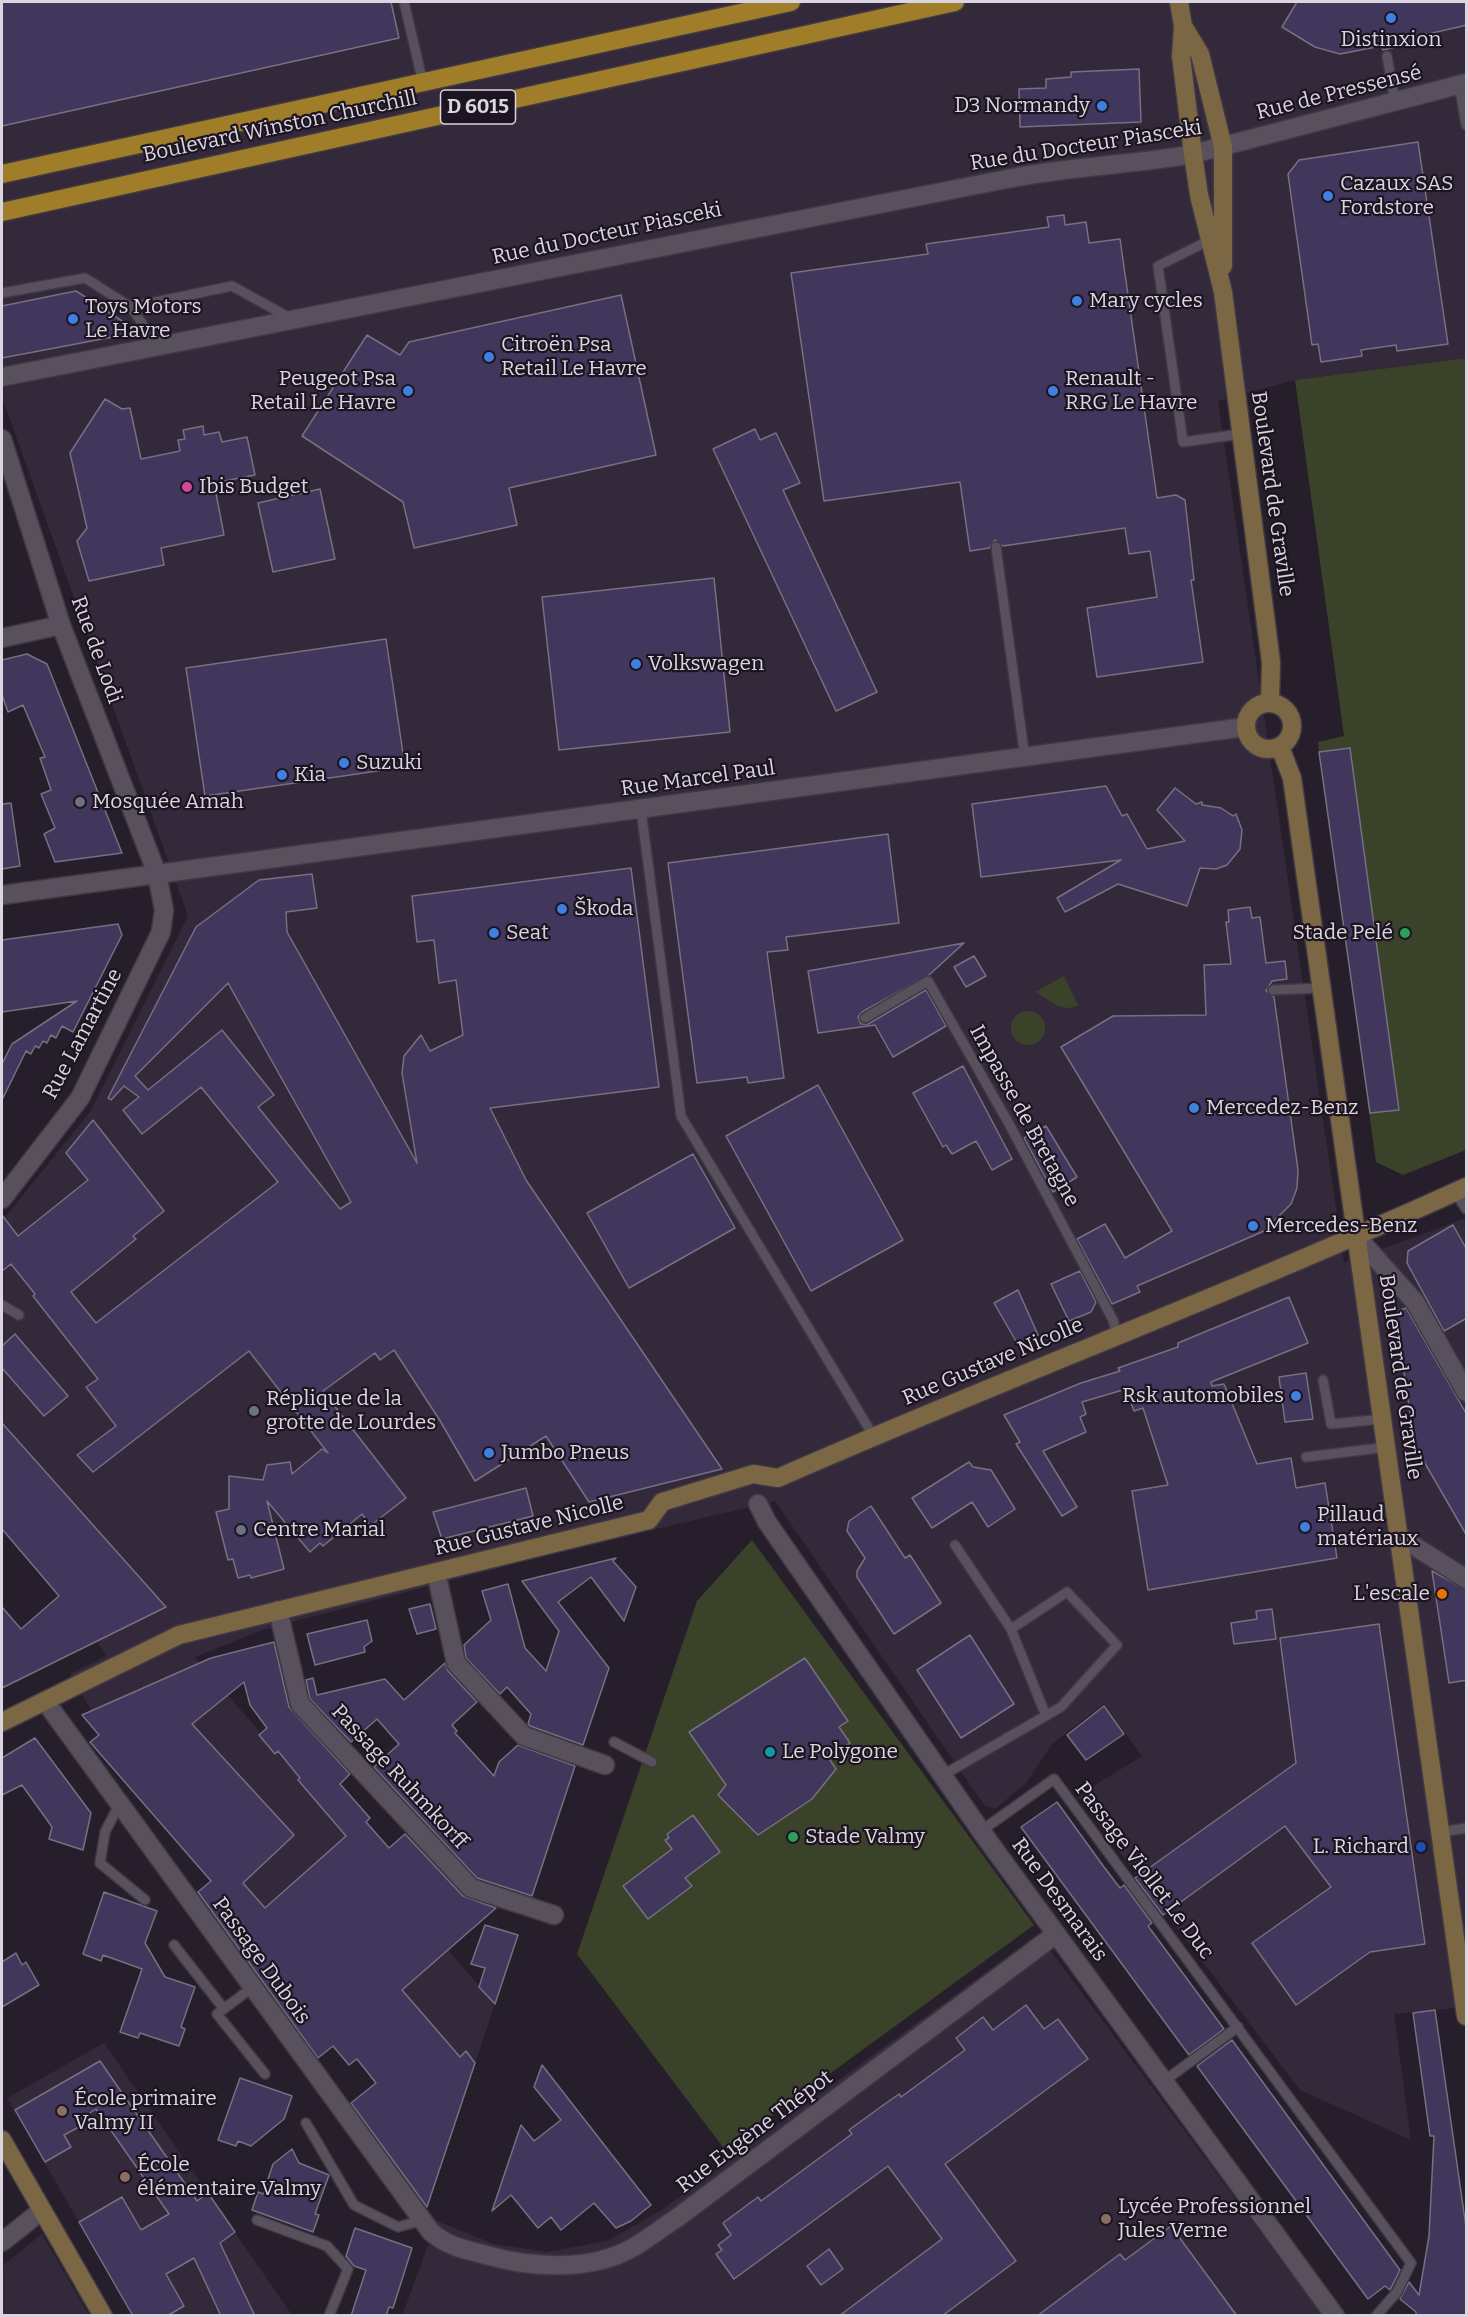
<!DOCTYPE html>
<meta charset="utf-8">
<style>
body{margin:0}
#map{position:relative;width:1468px;height:2317px;overflow:hidden;background:#261e2a;font-family:Bitter,serif}
canvas{display:block}
.frame{position:absolute;inset:0;border:3px solid #dad5de;pointer-events:none}
</style>
<div id="map">
<canvas width="1468" height="2317"></canvas>
<div class="frame"></div>
</div>
<script>
const g = document.querySelector('canvas').getContext('2d');
g.lineJoin = 'round';
function paint(path, color) {
  g.fillStyle = color;
  g.fill(path, 'evenodd');
}
function strokePath(path, color, width, dash) {
  g.strokeStyle = color;
  g.lineWidth = width;
  g.lineCap = dash ? 'butt' : 'round';
  g.setLineDash(dash || []);
  g.stroke(path);
}
function write(font, color, halo, rows, align = 'center') {
  g.font = font + ' Bitter,serif';
  g.lineWidth = 4.5;
  g.setLineDash([]);
  g.textBaseline = 'middle';
  g.strokeStyle = halo;
  g.fillStyle = color;
  for (const [text, x, y, turn = 0] of rows) {
    g.save();
    g.translate(x, y);
    g.rotate((+turn || 0) * Math.PI / 180);
    g.textAlign = isNaN(turn) ? turn : align;
    if (halo) g.strokeText(text, 0, 0);
    g.fillText(text, 0, 0);
    g.restore();
  }
}
const built = new Path2D(`
 M2,2H1466V358L1295,380L1218,401L1344,1263L1466,1218V2007L1394,2014L1411,2140L1300,2090L1077,1796L1142,1756L1104,1704L1053,1743L1025,1784L995,1809L984,1805L775,1501L555,1553L262,1630L195,1657L495,2004L455,2124L91,1710L70,1674L106,1656L97,1641L2,1528V1221L90,1112L188,916L2,397Z
 M1038,1934L1322,2315L402,2316L437,2221L494,2244L547,2252L607,2241L660,2211Z
 M104,2043L292,2315H133L7,2098Z
 M42,2234L89,2315H2V2266Z`);
const green = new Path2D(`
 M1466,358V1150L1403,1175L1376,1162L1319,752L1318,742L1344,736L1295,380Z
 M1064,976L1078,1005C1061,1014 1051,1000 1035,992Z
 M1011 1028a17 17 0 1 1 34 0a17 17 0 1 1-34 0Z
 M752,1540L1034,1925L725,2150L577,1954L697,1601Z`);
const building = new Path2D(`
 M2,2H391L399,38L2,126Z
 M1297,2H1467V25L1415,37L1412,39V43L1383,50L1381,46L1340,54L1315,47L1282,27Z
 M1139,69L1141,122L1020,127L1019,89L1046,88V79L1071,77V72Z
 M1418,142L1448,344L1397,351L1396,345L1361,350L1362,356L1321,362L1318,344L1312,345L1288,174L1299,160Z
 M1064,215L1065,225L1086,222L1089,243L1120,239L1157,498L1176,495L1185,500L1194,580H1191L1203,662L1097,677L1087,608L1157,597L1150,551L1129,554L1125,528L1003,546L995,540L989,548L970,551L960,482L824,501L791,273L928,254L926,244L1049,227L1047,217Z
 M76,291L139,332L2,358V306Z
 M621,295L656,455L509,488L517,525L414,548L403,502L302,436L367,335L400,355L409,342Z
 M105,399L122,409L130,408L141,459L180,451L178,440L185,439L183,430L203,426L204,435L219,432L222,442L247,437L255,475L214,483L224,535L161,548L164,565L89,581L77,541L87,528L70,453Z
 M755,429L760,440L776,433L800,483L783,490L877,692L836,711L713,449Z
 M320,489L335,559L273,572L258,503Z
 M714,578L730,732L559,750L542,597Z
 M386,639L405,767L205,796L186,668Z
 M27,654L47,664L122,853L55,862L44,834L55,828L41,794L51,790L40,758L45,757L23,705L8,712L2,695V660Z
 M1350,748L1399,1110L1370,1113L1319,752Z
 M1106,786L1122,816L1127,814L1147,849L1185,841L1157,810L1175,788L1196,804L1202,802V805L1221,808L1233,816L1236,814L1242,830L1240,849L1227,865L1216,869L1200,868L1187,906L1118,884L1065,912L1057,898L1121,860L981,877L972,804Z
 M11,803L20,866L2,869V804Z
 M888,834L899,923L786,937L788,950L767,952L784,1078L748,1083L747,1077L697,1083L668,863Z
 M631,868L659,1087L490,1108L526,1180L722,1469L589,1502L546,1436L475,1481L439,1419L394,1350L380,1360L375,1353L323,1391L406,1498L370,1526L362,1514L323,1546L320,1543L310,1552L267,1501L284,1569L251,1578L250,1575L238,1578L233,1559L228,1560L216,1512L229,1509V1476L263,1480L267,1465L290,1462L292,1474L322,1449L328,1453L249,1351L93,1472L77,1455L116,1426L86,1387L98,1379L33,1296L35,1294L11,1264L2,1271V1215L18,1236L88,1180L66,1153L93,1120L164,1211L133,1236L136,1239L71,1292L96,1323L278,1182L201,1087L142,1134L123,1110L139,1097L124,1086L111,1100L108,1098L196,927L259,880L312,874L317,908L286,912L287,932L417,1163L402,1073L404,1056L421,1035L430,1051L463,1035L456,980L439,983L434,940L417,942L412,896ZM228,983L351,1202L340,1209L258,1107L274,1095L222,1030L148,1090L135,1076Z
 M1250,907L1252,918L1260,917L1266,963L1285,961L1287,979L1272,981L1266,991L1274,997L1298,1170L1297,1188L1291,1204L1264,1231L1137,1286L1140,1292L1112,1304L1077,1239L1105,1224L1125,1258L1172,1231L1061,1047L1113,1016L1206,1015L1204,965L1231,964L1226,922H1229L1228,910Z
 M118,924L122,935L73,1032L62,1026L56,1038L51,1035L47,1043L43,1041L39,1048L35,1046L31,1054L26,1051L2,1100V1064L12,1044L77,1001L2,1012V940Z
 M964,943L929,975L862,1012L858,1017L861,1024H868L926,990L946,1026L893,1057L875,1025L818,1033L808,971Z
 M974,956L986,976L966,987L954,967Z
 M963,1066L1012,1159L992,1170L976,1141L952,1154L946,1145L943,1147L913,1093Z
 M818,1085L903,1240L811,1291L726,1136Z
 M1046,1126L1077,1177L1053,1192L1024,1138Z
 M693,1154L735,1228L629,1288L587,1213Z
 M1453,1225L1467,1250V1318L1444,1331L1407,1263L1408,1251Z
 M1080,1271L1096,1302L1091,1312L1069,1321L1051,1284Z
 M1018,1290L1038,1335L1017,1343L994,1303Z
 M1289,1297L1308,1343L1211,1382L1212,1386L1224,1384L1257,1464L1291,1458L1296,1488L1325,1483L1337,1558L1148,1590L1132,1491L1168,1485L1143,1408L1134,1411L1126,1389L1082,1402L1086,1414L1080,1417L1086,1432L1043,1451L1077,1507L1062,1516L1016,1444L1020,1442L1004,1415L1081,1383L1120,1371L1118,1368L1178,1347V1343Z
 M1406,1308L1467,1415V1536L1415,1446L1395,1312Z
 M15,1334L68,1396L44,1416L2,1368V1346Z
 M1306,1373L1313,1419L1285,1422L1279,1377Z
 M2,1423L166,1607L2,1688V1607L21,1629L59,1596L2,1529Z
 M969,1462L973,1467L991,1470L1015,1509L988,1527L972,1502L932,1528L912,1498Z
 M526,1488L533,1516L442,1539L433,1512Z
 M871,1506L905,1558L910,1555L941,1603L894,1634L857,1577V1571L865,1558L847,1531L849,1521Z
 M616,1558L613,1561L636,1587L624,1621L591,1577L558,1602L609,1668L583,1745L530,1726L528,1724L531,1714L507,1687L500,1694L466,1658L464,1645L491,1620L482,1591L508,1584L525,1648L546,1671L559,1631L522,1581Z
 M1432,1571L1467,1590V1680L1449,1683Z
 M430,1604L436,1629L417,1634L409,1609Z
 M1272,1609L1276,1639L1234,1644L1231,1623L1257,1619L1256,1611Z
 M367,1620L372,1641L364,1647L365,1652L315,1665L307,1634Z
 M1379,1624L1425,1944L1370,1952L1296,2005L1252,1943L1331,1887L1285,1826L1163,1915L1135,1878L1296,1763L1280,1638Z
 M970,1635L1014,1704L961,1738L917,1670Z
 M274,1642L289,1707L350,1774L340,1784L370,1818L366,1822L389,1848L405,1834L463,1896L496,1908L402,1990L460,2057L466,2051L475,2063L427,2207L351,2103L376,2083L357,2059L349,2065L333,2046L318,2058L198,1892L211,1881L90,1742L99,1735L82,1715L211,1658ZM244,1682L250,1705L267,1728L259,1735L275,1754L278,1751L300,1778L298,1780L346,1836L265,1908L243,1883L294,1835L192,1724Z
 M805,1658L848,1721L839,1727L850,1743L828,1757L836,1769L812,1799L758,1835L718,1795L726,1785L689,1732Z
 M445,1663L448,1671L477,1702L452,1725L457,1731L455,1733L494,1776L499,1762L518,1745L575,1766L532,1896L477,1878L374,1767L399,1744L377,1719L351,1742L310,1699L306,1680L313,1678L317,1695L385,1679L404,1700Z
 M1104,1706L1124,1734L1086,1760L1067,1735Z
 M35,1738L91,1813L83,1850L49,1839L52,1827L22,1785L2,1795V1758Z
 M1057,1802L1104,1867L1120,1888L1124,1885L1152,1923L1148,1926L1224,2029L1189,2055L1021,1827Z
 M693,1815L720,1852L685,1878L692,1886L648,1919L623,1886L672,1849L665,1840L669,1838L667,1834Z
 M104,1892L157,1911L145,1943L165,1977L195,1987L181,2027L185,2029L179,2046L140,2033L138,2038L120,2032L142,1969L103,1955L101,1961L83,1954Z
 M485,1925L518,1935L495,2004L479,1987L485,1968L471,1964Z
 M16,1953L22,1965L26,1962L39,1985L2,2007V1962Z
 M1026,2005L1044,2029L1058,2019L1088,2059L945,2164L1016,2261L942,2316H839L942,2239L888,2166L734,2279L716,2254L722,2250L718,2245L731,2235L723,2223L758,2197L761,2201L852,2134L849,2130L882,2106L899,2094L901,2097L965,2050L956,2038L983,2017L993,2030Z
 M1435,2010L1467,2234V2316H1416V2312L1400,2299L1409,2282L1419,2295L1429,2236L1434,2136H1430L1413,2013Z
 M1232,2040L1400,2270L1390,2290L1385,2286L1368,2299L1197,2066Z
 M100,2061L197,2201L208,2193L235,2232L220,2243L255,2316H221L194,2258L166,2274L184,2306L167,2316H133L79,2222L122,2197L141,2230L169,2214L96,2109L78,2121L81,2126L64,2135L71,2147L45,2162L15,2110Z
 M542,2065L651,2205L631,2221L616,2228L594,2203L561,2230L551,2217L538,2228L511,2195L492,2211L521,2125L534,2141L561,2120L534,2087Z
 M240,2078L292,2096L284,2119L251,2146L238,2141L236,2146L218,2140Z
 M292,2149L299,2163L329,2175L315,2214L319,2215L313,2232L252,2210L258,2192L263,2194L273,2164Z
 M1171,2226L1237,2316H1037L1120,2254L1125,2260Z
 M355,2228L412,2248L393,2308L389,2307L386,2316H351L366,2270L354,2266L346,2256Z
 M829,2249L843,2269L821,2285L807,2266Z`);
const lane = new Path2D(`
 M404,2L423,83
 M1387,56L1395,101
 M1459,85L1466,125
 M1210,240L1158,266L1183,442L1241,434
 M2,293L85,278L131,307L158,347
 M131,307L232,286L290,318
 M996,547L1025,758
 M641,810L681,1116L874,1437
 M1273,990L1321,988
 M865,1018L928,981L1008,1122L1113,1320L1117,1335
 M1455,1192L1466,1209
 M2,1305L19,1315
 M1323,1380L1331,1424L1383,1419
 M1306,1457L1387,1447
 M1011,1629L1046,1716
 M614,1742L652,1762
 M943,1775L1061,1707L1117,1645L1067,1592L1011,1629L955,1545
 M119,1805L105,1832L100,1863L145,1900
 M981,1831L1054,1779L1411,2263L1397,2292L1376,2316
 M1441,1832L1466,1828
 M174,1945L224,2009
 M253,1987L217,2014L265,2074
 M1164,2081L1238,2027
 M306,2123L354,2205L398,2227L423,2220
 M257,2220L327,2246L348,2269L329,2316`);
const street = new Path2D(`
 M2,377C339,312 674,242 1012,178C1072,166 1133,165 1193,154L1466,83
 M2,439L61,625L157,874L164,910L161,932L80,1098L2,1199
 M2,638L61,625
 M2,895L1245,727
 M1357,1237L1415,1302L1466,1392
 M758,1504L767,1522L981,1831L1335,2316
 M1400,1537L1466,1579
 M436,1572L456,1663L524,1736L605,1765
 M278,1610L300,1704L471,1888L554,1915
 M45,1701L431,2232C449,2247 464,2249 486,2255C532,2268 591,2272 634,2247C649,2238 663,2227 677,2218L1056,1934
 M2,2242L41,2211`);
const secondary = new Path2D(`
 M1179,2L1183,26L1181,56L1193,154L1199,195L1223,292L1271,662L1270,702
 M1183,26L1200,54L1223,147V266
 M1246 726a23 23 0 1 1 46 0a23 23 0 1 1-46 0Z
 M1280,747L1292,778L1466,2016
 M2,1722L179,1635L649,1520L662,1502L753,1474L778,1478C1006,1378 1240,1290 1466,1187
 M2,2140L103,2316`);
const primary = new Path2D(`
 M2,174L791,2
 M2,212L955,2`);
const markers = [
 [1391,18,6,"#3f7fe0"],
 [1102,106,6,"#3f7fe0"],
 [1328,196,6,"#3f7fe0"],
 [1077,301,6,"#3f7fe0"],
 [73,319,6,"#3f7fe0"],
 [489,357,6,"#3f7fe0"],
 [408,391,6,"#3f7fe0"],
 [1053,391,6,"#3f7fe0"],
 [187,487,6,"#d1479c"],
 [636,664,6,"#3f7fe0"],
 [344,763,6,"#3f7fe0"],
 [282,775,6,"#3f7fe0"],
 [80,802,6,"#6b7280"],
 [562,909,6,"#3f7fe0"],
 [494,933,6,"#3f7fe0"],
 [1405,933,6,"#2e9e5b"],
 [1194,1108,6,"#3f7fe0"],
 [1253,1226,6,"#3f7fe0"],
 [1296,1396,6,"#3f7fe0"],
 [254,1411,6,"#6b7280"],
 [489,1453,6,"#3f7fe0"],
 [1305,1527,6,"#3f7fe0"],
 [241,1530,6,"#6b7280"],
 [1442,1594,6,"#e8710a"],
 [770,1752,6,"#0f9aa8"],
 [793,1837,6,"#2e9e5b"],
 [1421,1847,6,"#1a4fb4"],
 [62,2111,6,"#8d6e63"],
 [125,2177,6,"#8d6e63"],
 [1106,2219,6,"#8d6e63"]
];
const shields = [
 [478,107,75]
];
const shieldNames = [
 ["D 6015",478,107]
];
const poiNames = [
 ["Distinxion",1391,40,"center"],
 ["D3 Normandy",1090,106,"right"],
 ["Cazaux SAS",1340,184],
 ["Fordstore",1340,208],
 ["Mary cycles",1089,301],
 ["Toys Motors",85,307],
 ["Le Havre",85,331],
 ["Citroën Psa",501,345],
 ["Retail Le Havre",501,369],
 ["Peugeot Psa",396,379,"right"],
 ["Retail Le Havre",396,403,"right"],
 ["Renault -",1065,379],
 ["RRG Le Havre",1065,403],
 ["Ibis Budget",199,487],
 ["Volkswagen",648,664],
 ["Suzuki",356,763],
 ["Kia",294,775],
 ["Mosquée Amah",92,802],
 ["Škoda",574,909],
 ["Seat",506,933],
 ["Stade Pelé",1393,933,"right"],
 ["Mercedez-Benz",1206,1108],
 ["Mercedes-Benz",1265,1226],
 ["Rsk automobiles",1284,1396,"right"],
 ["Réplique de la",266,1399],
 ["grotte de Lourdes",266,1423],
 ["Jumbo Pneus",501,1453],
 ["Pillaud",1317,1515],
 ["matériaux",1317,1539],
 ["Centre Marial",253,1530],
 ["L'escale",1430,1594,"right"],
 ["Le Polygone",782,1752],
 ["Stade Valmy",805,1837],
 ["L. Richard",1409,1847,"right"],
 ["École primaire",74,2099],
 ["Valmy II",74,2123],
 ["École",137,2165],
 ["élémentaire Valmy",137,2189],
 ["Lycée Professionnel",1118,2207],
 ["Jules Verne",1118,2231]
];
const streetNames = [
 ["Rue de Pressensé",1339,93,-14],
 ["Boulevard Winston Churchill",280,127,-12],
 ["Rue du Docteur Piasceki",1086,146,-9],
 ["Rue du Docteur Piasceki",607,234,-12],
 ["Boulevard de Graville",1272,494,82],
 ["Rue de Lodi",96,650,70],
 ["Rue Marcel Paul",698,779,-8],
 ["Rue Lamartine",83,1034,-62],
 ["Impasse de Bretagne",1024,1116,61],
 ["Rue Gustave Nicolle",993,1362,-23],
 ["Boulevard de Graville",1400,1377,82],
 ["Rue Gustave Nicolle",529,1526,-14],
 ["Passage Ruhmkorff",399,1777,47],
 ["Passage Viollet Le Duc",1144,1871,53],
 ["Rue Desmarais",1059,1900,54],
 ["Passage Dubois",261,1961,54],
 ["Rue Eugène Thépot",755,2132,-37]
];
paint(built, '#34293a');
paint(green, '#3a422a');
paint(building, '#41365b');
strokePath(building, '#757181', 1.5);
strokePath(lane, '#403944', 12);
strokePath(street, '#403944', 21);
strokePath(secondary, '#403944', 21);
strokePath(primary, '#403944', 21);
strokePath(lane, '#59505e', 9);
strokePath(street, '#59505e', 18);
strokePath(secondary, '#7c6744', 18);
strokePath(primary, '#a07e29', 18);
for (const [x, y, r, color] of markers) {
  const dot = new Path2D();
  dot.arc(x, y, r, 0, 2 * Math.PI);
  g.fillStyle = color;
  g.fill(dot);
  strokePath(dot, '#1c1521', 2);
}
for (const [x, y, w] of shields) {
  const box = new Path2D();
  box.roundRect(x - w / 2, y - 17, w, 34, 4.5);
  g.fillStyle = '#1c1521';
  g.fill(box);
  strokePath(box, '#dad5de', 1.5);
}
write('bold 20px', '#dad5de', null, shieldNames);
write('21px', '#dad5de', '#1c1521', poiNames, 'left');
write('21px', '#dad5de', '#1c1521', streetNames);
</script>
